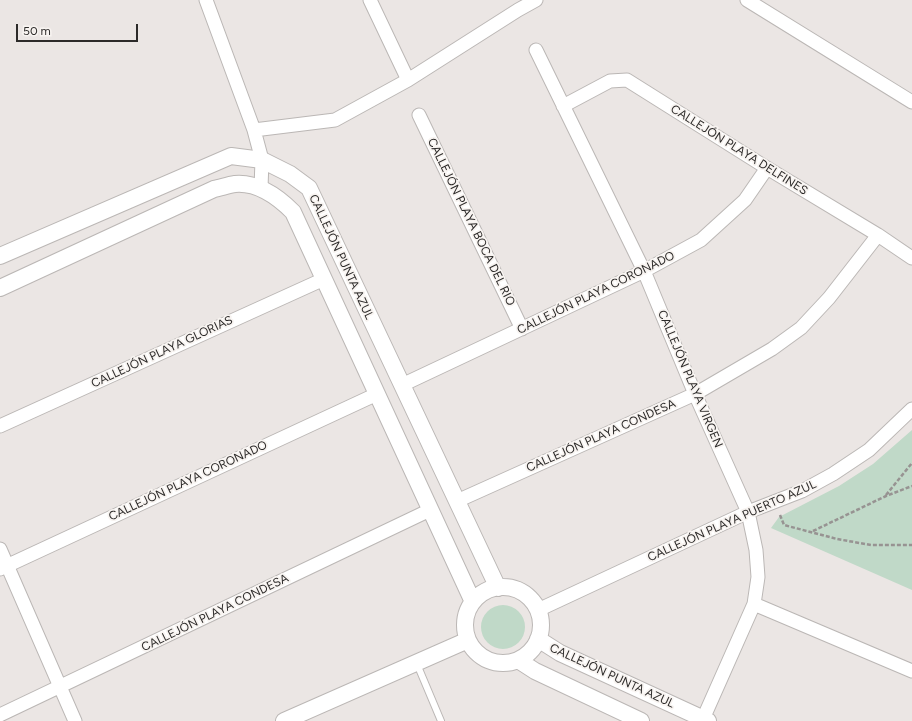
<!DOCTYPE html>
<meta charset="utf-8">
<style>
body{margin:0}
#map{position:relative;width:912px;height:721px;overflow:hidden;background:#ebe6e4;font-family:Figtree,sans-serif}
canvas{display:block}
.scale{position:absolute;left:16px;top:24px;width:122px;height:18px;box-sizing:border-box;border:2px solid #2c2a29;border-top:0;padding-left:5px;font-size:12px;line-height:14px;white-space:nowrap;color:#2c2a29;-webkit-text-stroke:3px #f8f4f1;paint-order:stroke}
</style>
<div id="map">
<canvas width="912" height="721"></canvas>
<div class="scale">50 m</div>
</div>
<script>
const g = document.querySelector('canvas').getContext('2d');
g.lineJoin = 'round';
function paint(path, color) {
  g.fillStyle = color;
  g.fill(path, 'evenodd');
}
function strokePath(path, color, width, dash) {
  g.strokeStyle = color;
  g.lineWidth = width;
  g.lineCap = dash ? 'butt' : 'round';
  g.setLineDash(dash || []);
  g.stroke(path);
}
function write(font, color, halo, rows, align = 'center') {
  g.font = font + ' Figtree,sans-serif';
  g.lineWidth = 3.5;
  g.setLineDash([]);
  g.textBaseline = 'middle';
  g.strokeStyle = halo;
  g.fillStyle = color;
  for (const [text, x, y, turn = 0] of rows) {
    g.save();
    g.translate(x, y);
    g.rotate((+turn || 0) * Math.PI / 180);
    g.textAlign = isNaN(turn) ? turn : align;
    if (halo) g.strokeText(text, 0, 0);
    g.fillText(text, 0, 0);
    g.restore();
  }
}
const green = new Path2D(`
 M912,430V590L771,528L779,517L839,486L873,464Z
 M481 627a22 22 0 1 1 44 0a22 22 0 1 1-44 0Z`);
const path = new Path2D(`
 M886,495L912,463
 M780,515L784,525L837,539L871,545H912
 M813,531L886,496L912,486`);
const service = new Path2D(`
 M417,664L441,721`);
const minor = new Path2D(`
 M206,0L254,130L262,160L261,188
 M370,0L408,80
 M747,0L912,102
 M536,50L644,271L695,394L748,512L756,550L758,577L754,604L703,719
 M563,106L610,81L627,80L767,168L878,235L912,258
 M419,115L522,329
 M254,130L335,120L408,80L518,10L536,0
 M402,385L644,271L701,240L745,200L767,168
 M0,426L324,279
 M457,501L695,394L772,349L801,328L829,298L878,235
 M0,549L75,721
 M0,569L377,394
 M754,604L912,671
 M538,610L748,512L802,491L833,474L869,450L912,409
 M0,715L430,510`);
const tertiary = new Path2D(`
 M0,256L231,156L262,160L290,174L309,188L498,588
 M0,288L214,189C220,188 228,185 235,184C258,182 278,197 293,212L473,602
 M465 625a38 38 0 1 1 76 0a38 38 0 1 1-76 0Z
 M538,639L560,653L708,721
 M518,660L535,671L641,721
 M284,721L468,640`);
const streetNames = [
 ["CALLEJÓN PLAYA DELFINES",739,150,32],
 ["CALLEJÓN PLAYA BOCA DEL RIO",471,222,64],
 ["CALLEJÓN PUNTA AZUL",341,257,65],
 ["CALLEJÓN PLAYA CORONADO",596,293,-26],
 ["CALLEJÓN PLAYA GLORIAS",162,352,-25],
 ["CALLEJÓN PLAYA VIRGEN",690,379,67],
 ["CALLEJÓN PLAYA CONDESA",601,436,-24],
 ["CALLEJÓN PLAYA CORONADO",188,481,-25],
 ["CALLEJÓN PLAYA PUERTO AZUL",732,521,-24],
 ["CALLEJÓN PLAYA CONDESA",215,613,-26],
 ["CALLEJÓN PUNTA AZUL",612,676,25]
];
paint(green, '#c0d9c8');
strokePath(service, '#bbb7b5', 8);
strokePath(minor, '#bbb7b5', 15);
strokePath(tertiary, '#bbb7b5', 18);
strokePath(path, '#979392', 2.5, [4, 2]);
strokePath(service, '#fff', 6);
strokePath(minor, '#fff', 13);
strokePath(tertiary, '#fff', 16);
write('12px', '#2c2a29', '#f8f4f1', streetNames);
</script>
